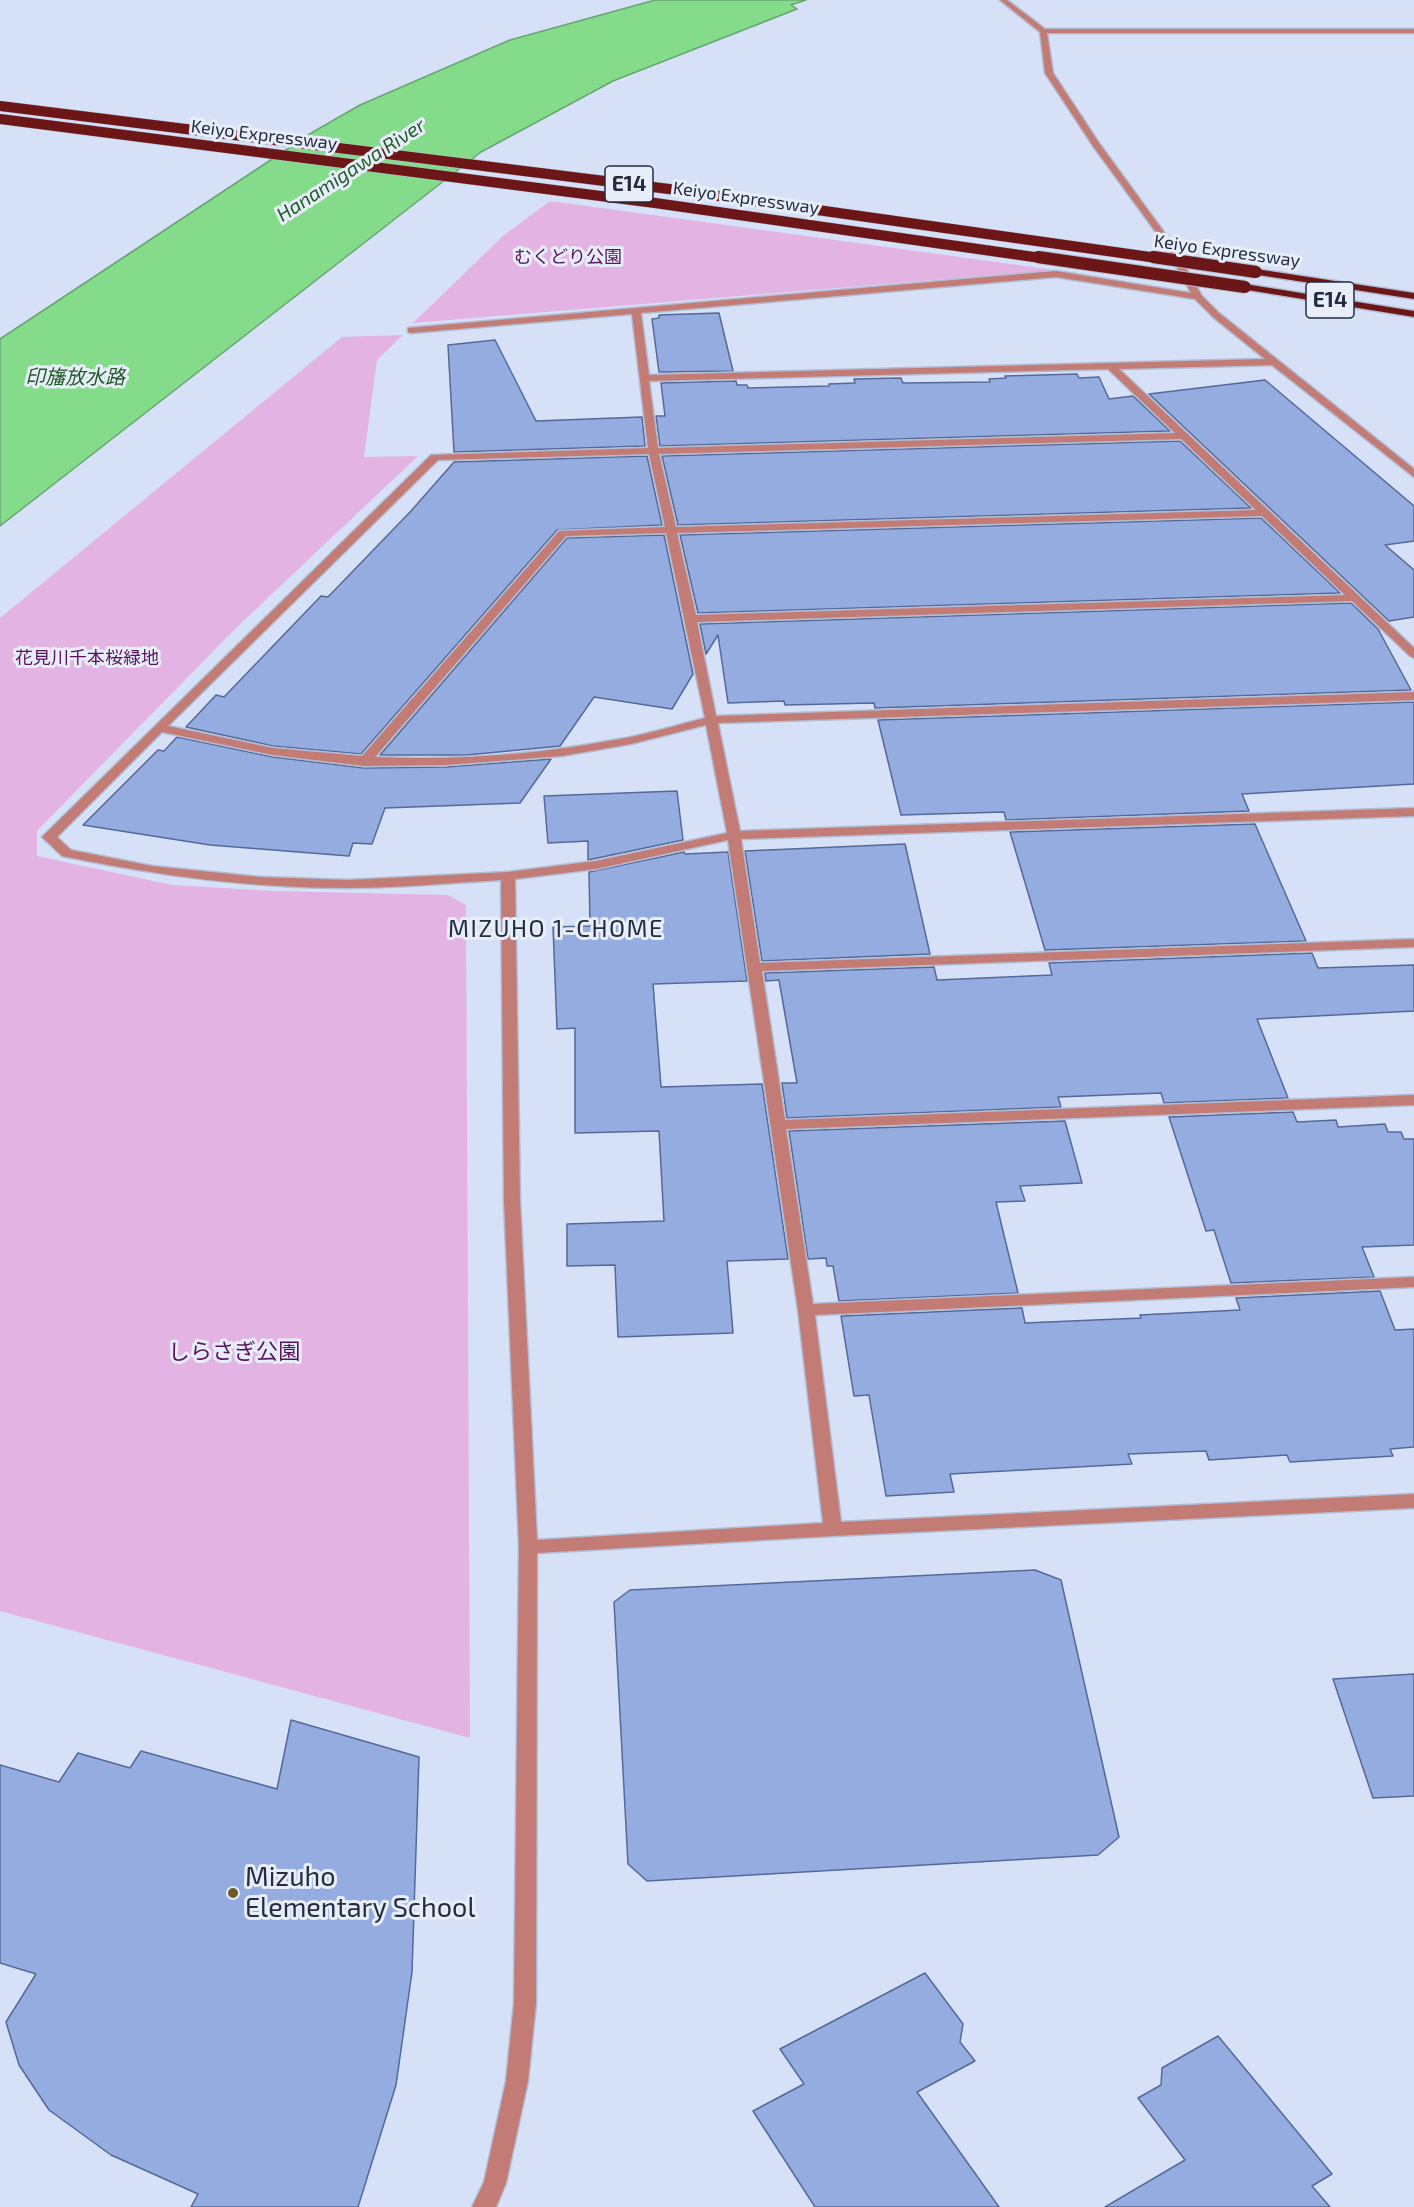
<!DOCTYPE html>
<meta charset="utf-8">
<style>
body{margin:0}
canvas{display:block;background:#d6e1f7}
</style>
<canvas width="1414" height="2207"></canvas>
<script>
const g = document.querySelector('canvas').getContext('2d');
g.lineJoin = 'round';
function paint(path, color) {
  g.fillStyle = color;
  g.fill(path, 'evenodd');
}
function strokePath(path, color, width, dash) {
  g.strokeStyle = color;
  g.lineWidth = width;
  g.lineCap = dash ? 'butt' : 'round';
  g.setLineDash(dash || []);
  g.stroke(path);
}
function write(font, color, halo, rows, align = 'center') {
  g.font = font + ' "Exo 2","Noto Sans JP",sans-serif';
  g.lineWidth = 6;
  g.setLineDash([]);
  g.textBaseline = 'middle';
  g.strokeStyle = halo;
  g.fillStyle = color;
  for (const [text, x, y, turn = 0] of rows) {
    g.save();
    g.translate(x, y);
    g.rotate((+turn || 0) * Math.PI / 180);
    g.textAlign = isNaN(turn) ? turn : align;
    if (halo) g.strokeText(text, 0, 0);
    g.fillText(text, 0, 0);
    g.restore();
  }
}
const green = new Path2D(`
 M550,201L1055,270L413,323L503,236Z
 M403,335L377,360L364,457L418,456L236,628L37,831V856L172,885L274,891L448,895L466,905L470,1738L0,1611V618L342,337Z`);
const water = new Path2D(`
 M655,0H806L791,5L797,9L613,81L481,152L0,526V339L313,132L360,105L510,40Z`);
const building = new Path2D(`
 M719,313L733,371L659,372L652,319L659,318V315Z
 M495,340L536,421L642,417L645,446L454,452L448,345Z
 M1077,374L1079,378L1099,377L1109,399L1133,396L1170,431L660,446L656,416H665L661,383L736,381L737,385H747L748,388L829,386V384L855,383L854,379L901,378L903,383L990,382L989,379L1006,378L1005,376Z
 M1265,380L1414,506V541L1385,545L1414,570V617L1389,621L1149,394Z
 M1180,441L1251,508L678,525L662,456Z
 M647,456L662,525L557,530L361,754L273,746L186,727L216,695L224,697L321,596L328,597L411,511L454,462Z
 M1261,518L1340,593L698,613L680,535Z
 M664,535L693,674L672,709L594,697L560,746L467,755H380L567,538Z
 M1351,603L1378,629L1411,690L875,708L874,703L785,705L784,701L728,703L718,635L706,654L700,624Z
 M1414,702V784L1242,794L1249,811L1006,820L1004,812L901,815L878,720Z
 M177,737L273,757L364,768L446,767L551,759L520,803L385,808L372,844L353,843L349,856L210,845L83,825L158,750L164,751Z
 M677,791L683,840L588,860V841L548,843L544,796Z
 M1255,824L1306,941L1045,950L1010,832Z
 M905,844L930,954L762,961L745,851Z
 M684,852L685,854L728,852L747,981L653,984L661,1087L762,1084L788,1259L727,1261L733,1333L618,1337L615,1265L567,1266V1224L664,1221L659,1131L575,1133V1028L557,1029L553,927L590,926L589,872Z
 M1312,953L1318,968L1414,965V1011L1257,1019L1288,1098L1164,1103L1161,1093L1058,1097L1061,1107L787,1118L782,1083H797L779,980L766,981L765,973L934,967L937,980L1052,975L1049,963Z
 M1293,1112L1297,1122L1336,1120L1338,1127L1385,1124L1388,1132H1401L1404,1139H1414V1245L1362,1247L1374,1277L1231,1283L1214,1230L1206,1231L1169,1117Z
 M1065,1121L1082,1183L1020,1186L1025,1201L996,1202L1018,1293L839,1301L833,1266H827L826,1258L808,1259L789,1131Z
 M1380,1291L1395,1330L1414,1329V1447L1390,1449L1393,1456L1290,1462L1287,1455L1209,1460L1206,1451L1128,1454L1132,1464L950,1474L954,1492L886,1496L869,1395L854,1396L841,1316L1022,1308L1025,1323L1141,1318L1140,1315L1240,1310L1236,1298Z
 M1035,1570L1061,1580L1119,1837L1098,1855L647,1881L628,1864L614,1602L630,1590Z
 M1414,1674V1796L1373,1798L1333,1679Z
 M291,1720L419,1757L412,1972L396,2085L358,2207H191L198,2194L111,2155L49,2110L19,2065L6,2022L36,1974L0,1963V1765L59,1782L78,1753L130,1768L141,1751L277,1789Z
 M925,1973L963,2024L960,2042L975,2061L917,2092L999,2207H815L753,2111L804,2084L780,2049Z
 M1218,2036L1332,2174L1312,2186L1330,2207H1105L1185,2160L1138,2098L1161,2085L1162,2068Z`);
const minor = new Path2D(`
 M1000,0H1007L1045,29H1414V33H1047L1053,73L1099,143L1169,239L1202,296L1219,313L1414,469V477L1272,365L1119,369L1414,648V658L1410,656L1352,601L697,622L716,716L1414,692V700L718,723L740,831L1414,808V816L741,839L760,963L1414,939V947L762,971L785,1120L1414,1095V1105L786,1129L813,1304L1414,1277V1287L815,1315L841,1522L1414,1494V1508L833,1536L537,1553L536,2003L528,2081L506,2183L496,2207H472L484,2182L506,2081L514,2003L519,1547L504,1201L501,880C450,883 398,888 347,888C251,888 161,876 67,857L62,856L42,837L431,455L648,448L632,314L411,333L408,332V328L1056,271L1191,293L1161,239L1093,146L1045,73L1040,32ZM1056,277L1195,299L1213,317L1265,359L649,375L641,313ZM1108,369L1175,433L658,448L649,381ZM1181,439L1256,510L676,527L659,454ZM649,454L665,527L559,531L362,756L273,748L168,726L438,460ZM1262,516L1345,595L696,615L677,533ZM666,533L705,718C677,725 649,734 620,739C540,754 456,761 375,757L566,536ZM706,725L727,833L596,861L508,872L348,880L260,877L152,866L71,850L57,837L162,732L273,755L364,766L446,765L562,756L631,744ZM728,840L798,1310L823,1523L537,1540L520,1201L515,879L596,869Z`);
const highway = new Path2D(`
 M1256,269L1414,293V299L1252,274L1251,272Z
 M1245,284L1414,311V317L1241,289V285Z`);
const highwayBridgeFar1 = new Path2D(`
 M0,106L669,189L1164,259
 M0,119L655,203L1048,259`);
const highwayBridge = new Path2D(`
 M1038,257L1245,287
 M1153,257L1256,272`);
const markers = [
 [233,1893,6,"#6f5929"]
];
const farStreetnames = [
 ["Keiyo Expressway",264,135,7],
 ["Keiyo Expressway",746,198,8],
 ["Keiyo Expressway",1227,251,8]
];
const farParknames = [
 ["むくどり公園",568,257],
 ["花見川千本桜緑地",87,658]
];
const farWaternames = [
 ["Hanamigawa River",351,170,-33],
 ["印旛放水路",75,377]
];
const shields = [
 [629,184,48],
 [1330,300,48]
];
const shieldNames = [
 ["E14",629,184],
 ["E14",1330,300]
];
const parkNames = [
 ["しらさぎ公園",234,1352]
];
const neighbourhoodNames = [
 ["MIZUHO 1-CHOME",556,929]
];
const nearPoinames = [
 ["Mizuho",245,1877],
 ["Elementary School",245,1908]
];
paint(green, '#e3b3e4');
paint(water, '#84db89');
strokePath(water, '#67a673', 1.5);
paint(building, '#94ace0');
strokePath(building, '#546999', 1.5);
strokePath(minor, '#b2bdd3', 3);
strokePath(highway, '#b2bdd3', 3);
paint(minor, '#c37c75');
paint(highway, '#6d1617');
strokePath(highwayBridgeFar1, '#b2bdd3', 11, []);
strokePath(highwayBridge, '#b2bdd3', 14, []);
strokePath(highwayBridgeFar1, '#6d1617', 10);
strokePath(highwayBridge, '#6d1617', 12);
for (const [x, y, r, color] of markers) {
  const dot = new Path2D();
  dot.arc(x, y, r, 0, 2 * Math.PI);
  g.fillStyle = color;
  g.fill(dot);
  strokePath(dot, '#e8eef9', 2);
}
write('18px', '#232c41', '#e8eef9', farStreetnames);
write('18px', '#59135e', '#e8eef9', farParknames);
write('italic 20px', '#215b27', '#e8eef9', farWaternames);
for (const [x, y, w] of shields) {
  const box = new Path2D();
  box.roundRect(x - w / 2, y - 18, w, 36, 4.5);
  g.fillStyle = '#e8eef9';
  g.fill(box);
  strokePath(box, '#232c41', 1.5);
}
write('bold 21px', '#232c41', null, shieldNames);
write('22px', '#59135e', '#e8eef9', parkNames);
g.letterSpacing = '1.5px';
write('24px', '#232c41', '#e8eef9', neighbourhoodNames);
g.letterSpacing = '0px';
write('27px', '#232c41', '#e8eef9', nearPoinames, 'left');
</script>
